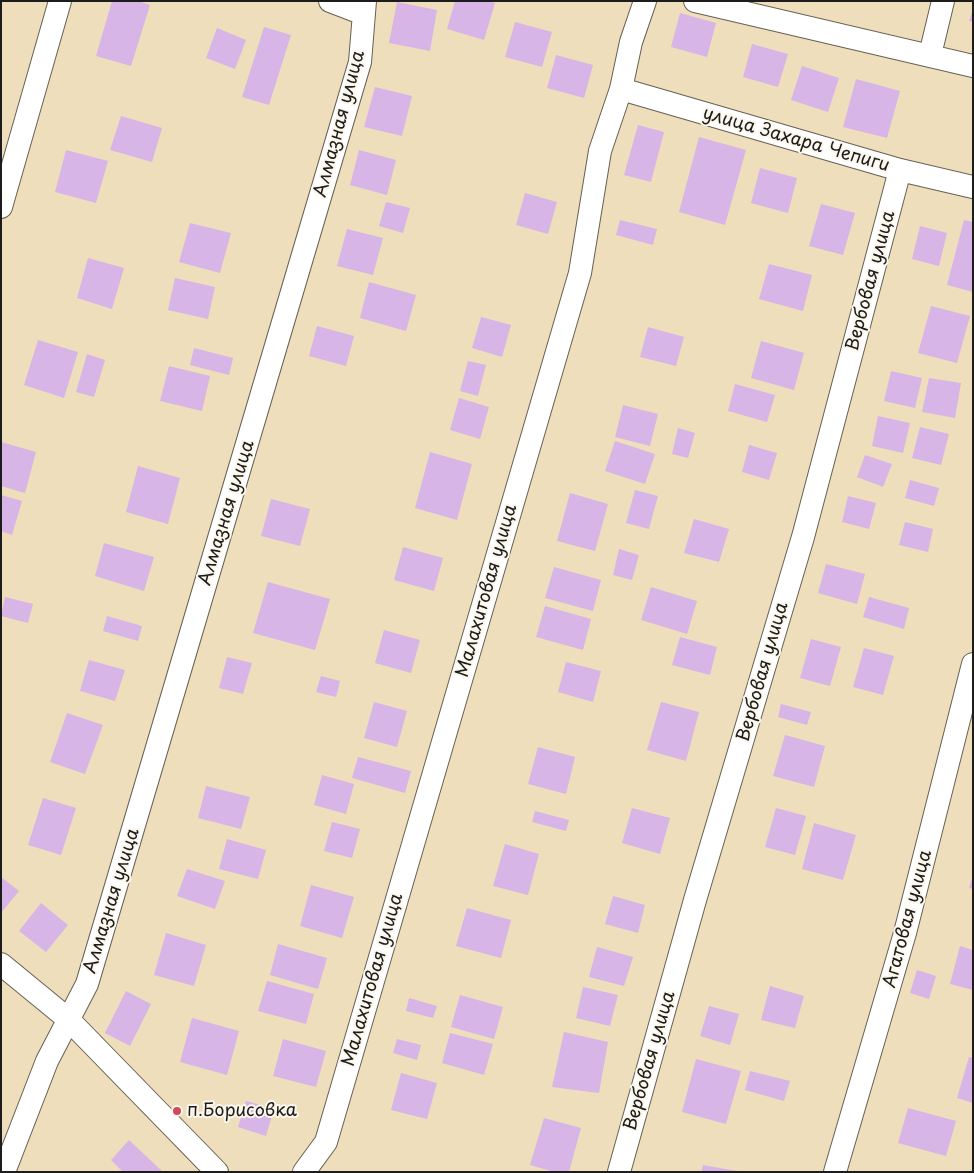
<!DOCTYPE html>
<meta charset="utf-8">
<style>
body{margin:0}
#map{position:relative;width:974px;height:1173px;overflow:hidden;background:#efdebc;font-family:"Playpen Sans",sans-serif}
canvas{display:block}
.frame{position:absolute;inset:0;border:2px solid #1c1c1c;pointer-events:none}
</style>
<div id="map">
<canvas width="974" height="1173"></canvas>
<div class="frame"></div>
</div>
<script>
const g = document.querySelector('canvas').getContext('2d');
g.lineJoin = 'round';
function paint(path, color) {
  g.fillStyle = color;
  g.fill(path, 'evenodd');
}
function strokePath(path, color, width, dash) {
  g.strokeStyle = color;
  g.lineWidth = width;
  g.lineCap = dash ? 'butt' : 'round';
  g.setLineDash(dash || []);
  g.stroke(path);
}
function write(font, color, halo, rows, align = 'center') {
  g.font = font + ' "Playpen Sans",sans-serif';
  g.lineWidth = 4;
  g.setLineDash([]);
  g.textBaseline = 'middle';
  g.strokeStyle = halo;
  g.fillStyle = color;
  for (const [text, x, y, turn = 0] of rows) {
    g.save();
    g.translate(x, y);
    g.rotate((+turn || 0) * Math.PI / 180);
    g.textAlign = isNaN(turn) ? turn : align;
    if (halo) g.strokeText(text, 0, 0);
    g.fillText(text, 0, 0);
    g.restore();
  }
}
const building = new Path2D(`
 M112,1H138L150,5L131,66L96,56Z
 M455,1H489L495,3L484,40L447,29Z
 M397,2L437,10L430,51L389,43Z
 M973,9V22L969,21Z
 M680,13L716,23L707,57L671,47Z
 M515,22L552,32L542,67L505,57Z
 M264,27L291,35L269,105L242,97Z
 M217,28L246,40L235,69L206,58Z
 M752,44L788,54L778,87L743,77Z
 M556,55L593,65L584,98L547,88Z
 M802,66L839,78L828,112L791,100Z
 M856,79L900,91L887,138L843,127Z
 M375,87L412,96L402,136L364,127Z
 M121,116L162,128L152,162L110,150Z
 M638,125L664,132L651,182L624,175Z
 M699,137L746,150L725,225L679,212Z
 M66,150L108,161L96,203L55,192Z
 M359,150L396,160L387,195L350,185Z
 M760,168L797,178L788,213L751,203Z
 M525,193L557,202L548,234L516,225Z
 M386,202L410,208L403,233L379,226Z
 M821,204L855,213L843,255L809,246Z
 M620,220L657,229L653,245L616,235Z
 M964,220L973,222V292L947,285Z
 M190,223L231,233L220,273L179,262Z
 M920,226L947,233L939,266L912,259Z
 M347,229L383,238L373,275L337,266Z
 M88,258L124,268L112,309L77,298Z
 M769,264L812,275L803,311L759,299Z
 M175,278L215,287L208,319L168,310Z
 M369,282L416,295L406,331L360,318Z
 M931,306L970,316L957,363L918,353Z
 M481,317L511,325L502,357L472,348Z
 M317,326L354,336L346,366L309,356Z
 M648,327L684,337L676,366L640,357Z
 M38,340L78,352L64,398L24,385Z
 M761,341L804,353L794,390L751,378Z
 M194,348L233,358L229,375L190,365Z
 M87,354L105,360L94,397L76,392Z
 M468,361L486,365L478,396L460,391Z
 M169,366L210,376L202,411L160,401Z
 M891,371L922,378L915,408L884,401Z
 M929,378L961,383L955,418L922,412Z
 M735,384L775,395L767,422L728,411Z
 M459,398L489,407L480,439L450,430Z
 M623,405L658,414L650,446L615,437Z
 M878,416L910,423L903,453L872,446Z
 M920,427L949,434L941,465L912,458Z
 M678,428L695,433L688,458L672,454Z
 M615,441L655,454L645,484L605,471Z
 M1,442L36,452L25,493L1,486Z
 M749,445L777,453L769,480L742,472Z
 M430,452L472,464L457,520L415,508Z
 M865,455L892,464L883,487L857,477Z
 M138,466L180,478L168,524L126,512Z
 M910,480L939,488L934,506L905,498Z
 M635,490L658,496L649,529L626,523Z
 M570,493L608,504L595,551L557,541Z
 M1,495L22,501L12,535L1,531Z
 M848,496L876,503L869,529L842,522Z
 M271,499L310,509L300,546L261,536Z
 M694,519L729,529L719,562L684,553Z
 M905,522L933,529L928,552L899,545Z
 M104,543L154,557L144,591L95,576Z
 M403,547L443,558L434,591L394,580Z
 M619,549L639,555L632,580L613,575Z
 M826,564L865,574L857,604L818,593Z
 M554,567L601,580L593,611L545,598Z
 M268,582L330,599L315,650L253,633Z
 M651,587L697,601L687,634L641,620Z
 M5,597L33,604L28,623L1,616Z
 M869,597L909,608L904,629L863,617Z
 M545,606L591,619L583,650L536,637Z
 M107,616L142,626L138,641L103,631Z
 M384,630L420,640L411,673L375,663Z
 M680,637L717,647L710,675L672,665Z
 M811,639L841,647L830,686L800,678Z
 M864,648L894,656L883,695L853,687Z
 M227,657L252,663L243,694L219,688Z
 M89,660L125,670L115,701L80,691Z
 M566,662L601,671L593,702L558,692Z
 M321,676L340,681L336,697L316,692Z
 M374,702L407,711L397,747L364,738Z
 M661,702L699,712L686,761L647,750Z
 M781,704L811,712L807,725L778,717Z
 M67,713L103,725L85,774L50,762Z
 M785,735L825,746L814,787L773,776Z
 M538,747L575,757L566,794L528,784Z
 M358,757L411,771L405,793L352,778Z
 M322,775L354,784L346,814L314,805Z
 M206,786L250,797L241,829L198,818Z
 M43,798L76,808L61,855L28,845Z
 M632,808L670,818L660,854L622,843Z
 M776,808L806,816L795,855L765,847Z
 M535,811L569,820L566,831L532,822Z
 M332,822L360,829L352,858L324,851Z
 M814,823L856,835L843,880L802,869Z
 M227,839L266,850L258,879L219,869Z
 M505,844L539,854L528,895L493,886Z
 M187,869L225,881L215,909L177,896Z
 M973,875V889L969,888Z
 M1,877L19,891L1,913Z
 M311,885L354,897L342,938L300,926Z
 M613,896L645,905L638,933L605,924Z
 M41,903L68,925L46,952L19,931Z
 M467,908L511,920L501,958L456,946Z
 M166,933L206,945L194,986L154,975Z
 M278,944L327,958L318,989L270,975Z
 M960,946L973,950V990L950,984Z
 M597,947L633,957L624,986L589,977Z
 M917,970L936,976L929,999L910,993Z
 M267,981L314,994L306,1024L258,1011Z
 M770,986L804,996L795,1028L761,1020Z
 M583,987L618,995L610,1026L576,1018Z
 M126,991L151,1004L130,1046L105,1033Z
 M460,995L503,1007L494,1039L451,1027Z
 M409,998L437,1006L433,1018L406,1011Z
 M709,1006L739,1014L730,1045L700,1036Z
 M192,1018L239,1031L227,1075L180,1062Z
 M564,1032L608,1042L599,1093L552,1087Z
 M450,1033L493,1044L484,1075L442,1063Z
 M283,1039L326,1051L316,1087L273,1076Z
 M397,1039L421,1045L417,1060L393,1053Z
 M969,1057L973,1058V1103L957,1098Z
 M696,1059L741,1071L726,1124L682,1112Z
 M750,1071L790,1081L784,1101L745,1090Z
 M401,1073L437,1083L427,1119L391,1110Z
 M246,1101L274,1109L266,1136L238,1127Z
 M908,1108L956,1121L946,1156L898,1143Z
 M544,1118L581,1128L569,1172H554L530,1165Z
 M129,1140L163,1172H123L111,1160Z
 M703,1165L737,1171V1172H701Z`);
const street = new Path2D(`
 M330,1L364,14
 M695,1L973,66
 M930,55L943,1
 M621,89L900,170L973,187
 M1,207L60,1
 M1,964L68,1019L217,1172
 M4,1172L47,1061L87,984L360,62L365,1
 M304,1172L326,1142L580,273L600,151L621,89L631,42L645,1
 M619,1172L695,900L803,537L900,170
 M835,1172L905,933L973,664`);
const markers = [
 [177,1111,5,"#d1495b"]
];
const streetNames = [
 ["Алмазная улица",340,124,-75],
 ["улица Захара Чепиги",796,140,16],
 ["Вербовая улица",871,281,-75],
 ["Алмазная улица",227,513,-73],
 ["Малахитовая улица",487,591,-74],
 ["Вербовая улица",763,672,-74],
 ["Алмазная улица",112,901,-73],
 ["Агатовая улица",908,919,-75],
 ["Малахитовая улица",373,980,-74],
 ["Вербовая улица",650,1061,-74]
];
const poiNames = [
 ["п.Борисовка",187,1111]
];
paint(building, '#d7b5e6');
strokePath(street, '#666054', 24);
strokePath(street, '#fff', 22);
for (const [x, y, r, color] of markers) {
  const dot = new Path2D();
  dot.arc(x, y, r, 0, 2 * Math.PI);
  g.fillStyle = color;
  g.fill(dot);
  strokePath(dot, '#fbf7ec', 2);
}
write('18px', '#1c1c1c', '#fbf7ec', streetNames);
write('18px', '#1c1c1c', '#fbf7ec', poiNames, 'left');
</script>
